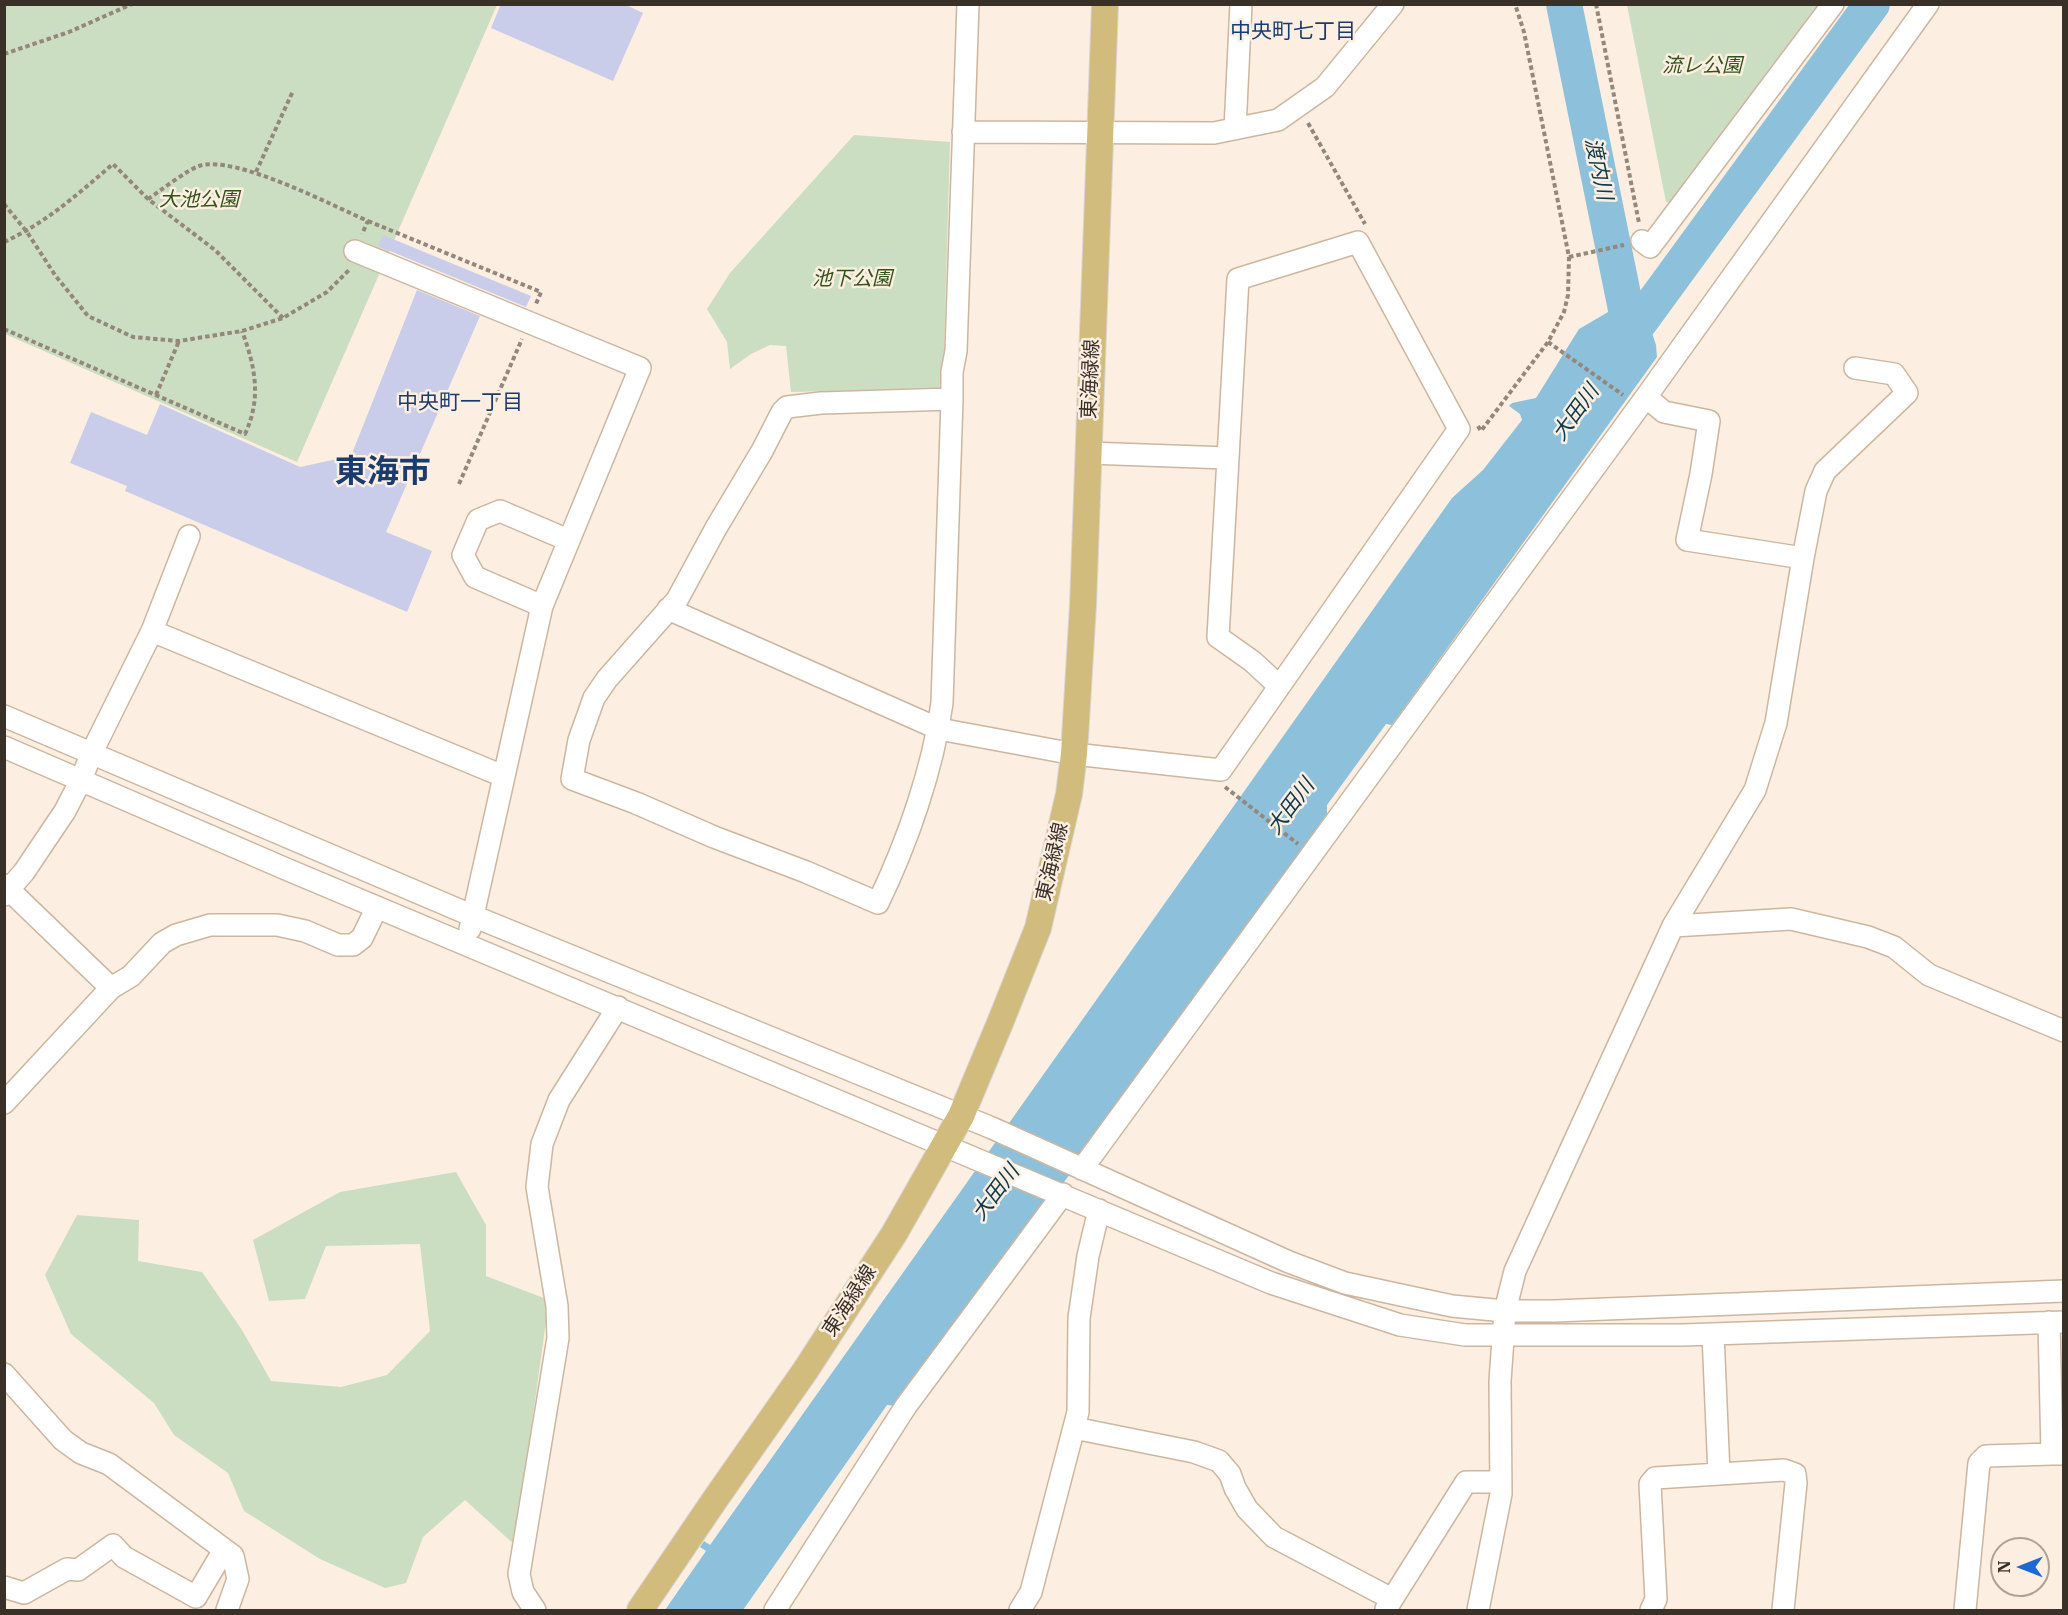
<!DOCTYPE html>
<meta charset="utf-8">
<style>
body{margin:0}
#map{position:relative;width:2068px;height:1615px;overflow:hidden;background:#fceee0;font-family:"IBM Plex Serif",serif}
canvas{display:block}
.frame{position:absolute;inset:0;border:6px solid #393027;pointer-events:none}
.north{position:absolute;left:1990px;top:1537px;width:60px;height:60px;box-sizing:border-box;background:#fceee0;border:2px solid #aea296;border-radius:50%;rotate:270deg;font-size:16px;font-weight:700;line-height:24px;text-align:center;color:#393027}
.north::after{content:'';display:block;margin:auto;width:21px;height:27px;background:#1d68d3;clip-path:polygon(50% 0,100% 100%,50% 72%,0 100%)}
</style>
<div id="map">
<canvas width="2068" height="1615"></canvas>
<div class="frame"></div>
<div class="north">N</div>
</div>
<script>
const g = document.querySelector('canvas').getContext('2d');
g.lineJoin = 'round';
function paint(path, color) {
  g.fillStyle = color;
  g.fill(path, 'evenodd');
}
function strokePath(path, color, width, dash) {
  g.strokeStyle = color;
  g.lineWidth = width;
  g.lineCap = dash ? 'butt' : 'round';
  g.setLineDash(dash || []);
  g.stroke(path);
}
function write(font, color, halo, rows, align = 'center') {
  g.font = font + ' "IBM Plex Serif","Noto Sans JP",serif';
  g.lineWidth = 5;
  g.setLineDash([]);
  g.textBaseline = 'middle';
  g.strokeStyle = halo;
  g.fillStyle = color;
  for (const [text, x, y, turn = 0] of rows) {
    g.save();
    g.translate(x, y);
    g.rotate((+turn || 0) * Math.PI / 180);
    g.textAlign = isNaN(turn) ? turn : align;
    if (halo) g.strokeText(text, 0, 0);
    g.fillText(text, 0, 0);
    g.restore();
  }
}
const green = new Path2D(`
 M5,5H497L297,462L5,334Z
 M1627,5H1823L1679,204L1666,202Z
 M854,135L950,142L943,388L791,392L786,346L770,345L751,354L730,369L727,342L707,309L730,273Z
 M456,1172L486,1225V1276L549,1300L515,1545L465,1500L423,1537L406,1583L385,1588L320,1559L244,1511L228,1473L174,1435L154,1403L71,1334L45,1275L77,1215L139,1220L138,1261L202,1272L242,1330L271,1381L341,1387L387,1375L430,1331L420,1244L326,1246L305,1299L269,1301L253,1240L340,1192Z`);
const water = new Path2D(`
 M1639,294L1656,345L1657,357L1392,725L1386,724L1327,805V814L1012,1255L898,1406L887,1405L743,1610H665L706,1551L700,1547L704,1541L710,1545L1452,498L1483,470L1522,420L1520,414L1509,406L1512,403L1536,398L1579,329Z`);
const river = new Path2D(`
 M1564,4L1631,334
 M1617,353L1872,4`);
const building = new Path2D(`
 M501,4H624L643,13L613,81L491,28Z
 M383,235L531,296L526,307L378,246Z
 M417,290L480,316L386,532L432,551L407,612L125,491L127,486L70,463L91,412L147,435L160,404L300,467L351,456Z`);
const path = new Path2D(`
 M1596,4L1639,223
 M4,54L69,32L132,4
 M1308,123L1365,224
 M256,172L293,91
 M148,199C160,191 187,170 199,166C234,154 333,206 368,221L362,234
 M4,204L27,232L55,275L88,316L133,337L179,341L242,331L283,318L327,292L349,270
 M368,221L541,292L536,304
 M4,242C46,223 79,193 113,164L148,199L215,250L283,318
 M1569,257L1624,245
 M4,329L245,434C262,398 255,366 242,331
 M1548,342L1623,395
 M156,395L179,341
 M1478,426L1481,431L1548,342L1564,312L1568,295L1569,257L1524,32L1515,4
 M459,484L522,339
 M1225,787L1298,844`);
const minor = new Path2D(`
 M1235,129L1241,4
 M963,132L1214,133L1278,120L1325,87L1393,4
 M1642,241L1650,247L1833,4
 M355,251L640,368L542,606L470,929
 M1646,397L1664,412L1709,421L1701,474L1687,540L1803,558
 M952,399L821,403L787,407L782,412L762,451L716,528L677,600L607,679L594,698L579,740L572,779L636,803L714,837L806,872L878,903C907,843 933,769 942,703L952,399V372L956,351L968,4
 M1088,453L1227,458
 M542,606L475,577L463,555L478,520L500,511L568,540
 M668,609L939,729L1074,754L1221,770L1459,429L1358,242L1238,279L1218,637L1252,661L1278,685
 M152,631L503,776
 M4,716L473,916L992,1128L1289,1262L1345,1283L1452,1306L1505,1311H1555L2064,1291
 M4,747L286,869L1271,1283L1400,1325L1465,1335H1683L2064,1322
 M4,885L111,988
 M4,895L24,872L65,811L81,780L92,752L152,631L189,536
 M1673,926L1791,919L1868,937L1894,947L1929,975L2064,1031
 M4,1103L111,988L131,976L162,943L176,935L210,925H277L305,931L338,945H353L362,938L377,907
 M1082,1169L1646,397L1928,4
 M2049,1322L2052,1454H2064
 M1713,1334L1719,1474
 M4,1374L63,1440L81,1453L109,1464L233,1556L238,1579L227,1610
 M1074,1428L1194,1452L1219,1461L1230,1474L1235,1488L1247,1509L1274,1537L1392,1599
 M4,1587L24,1593L67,1569L78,1570L113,1545L124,1557L196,1597L224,1550
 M1386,1609L1466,1482H1501
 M535,1610L523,1592L519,1574L558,1338L557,1306L537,1187L542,1144L559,1100L618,1007
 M775,1610L906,1406L1063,1194
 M1020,1610L1031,1592L1078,1412L1079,1318L1088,1256L1099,1210
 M1478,1610L1501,1494L1500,1381L1505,1311L1515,1271L1673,926L1755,790L1776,723L1803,558L1816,491L1825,471L1907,393L1894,374L1855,368
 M1651,1610L1656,1599L1650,1484L1655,1478L1784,1470L1795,1474L1796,1483L1783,1610
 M1965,1610L1979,1463L1986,1456L2052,1454`);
const major = new Path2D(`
 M640,1610L716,1498L805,1371L894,1234L961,1116L1000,1023L1038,928L1069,794L1074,754L1083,605L1105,4`);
const parkNames = [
 ["流レ公園",1702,66],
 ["大池公園",199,200],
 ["池下公園",852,279]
];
const streetNames = [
 ["東海緑線",1091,379,-88],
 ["東海緑線",1053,862,-77],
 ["東海緑線",850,1301,-57]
];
const neighbourhoodNames = [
 ["中央町七丁目",1293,32],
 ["中央町一丁目",460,403]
];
const waterNames = [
 ["渡内川",1598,169,78],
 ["大田川",1576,413,-54],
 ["大田川",1291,807,-53],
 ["大田川",996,1193,-53]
];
const townNames = [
 ["東海市",383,473]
];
paint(green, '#ccdec1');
paint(water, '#8cc0db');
strokePath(river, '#8cc0db', 36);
paint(building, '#c9cdea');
strokePath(minor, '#ccb69f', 24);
strokePath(major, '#d7d6d4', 28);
strokePath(path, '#94887d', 4, [4.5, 3]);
strokePath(minor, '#fff', 21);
strokePath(major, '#d1bc7d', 26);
write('italic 20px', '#315317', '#fceee0', parkNames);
write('20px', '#393027', '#fceee0', streetNames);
write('21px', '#183b70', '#fceee0', neighbourhoodNames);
write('italic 21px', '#0b384b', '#fceee0', waterNames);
write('bold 32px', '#183b70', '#fceee0', townNames);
</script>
